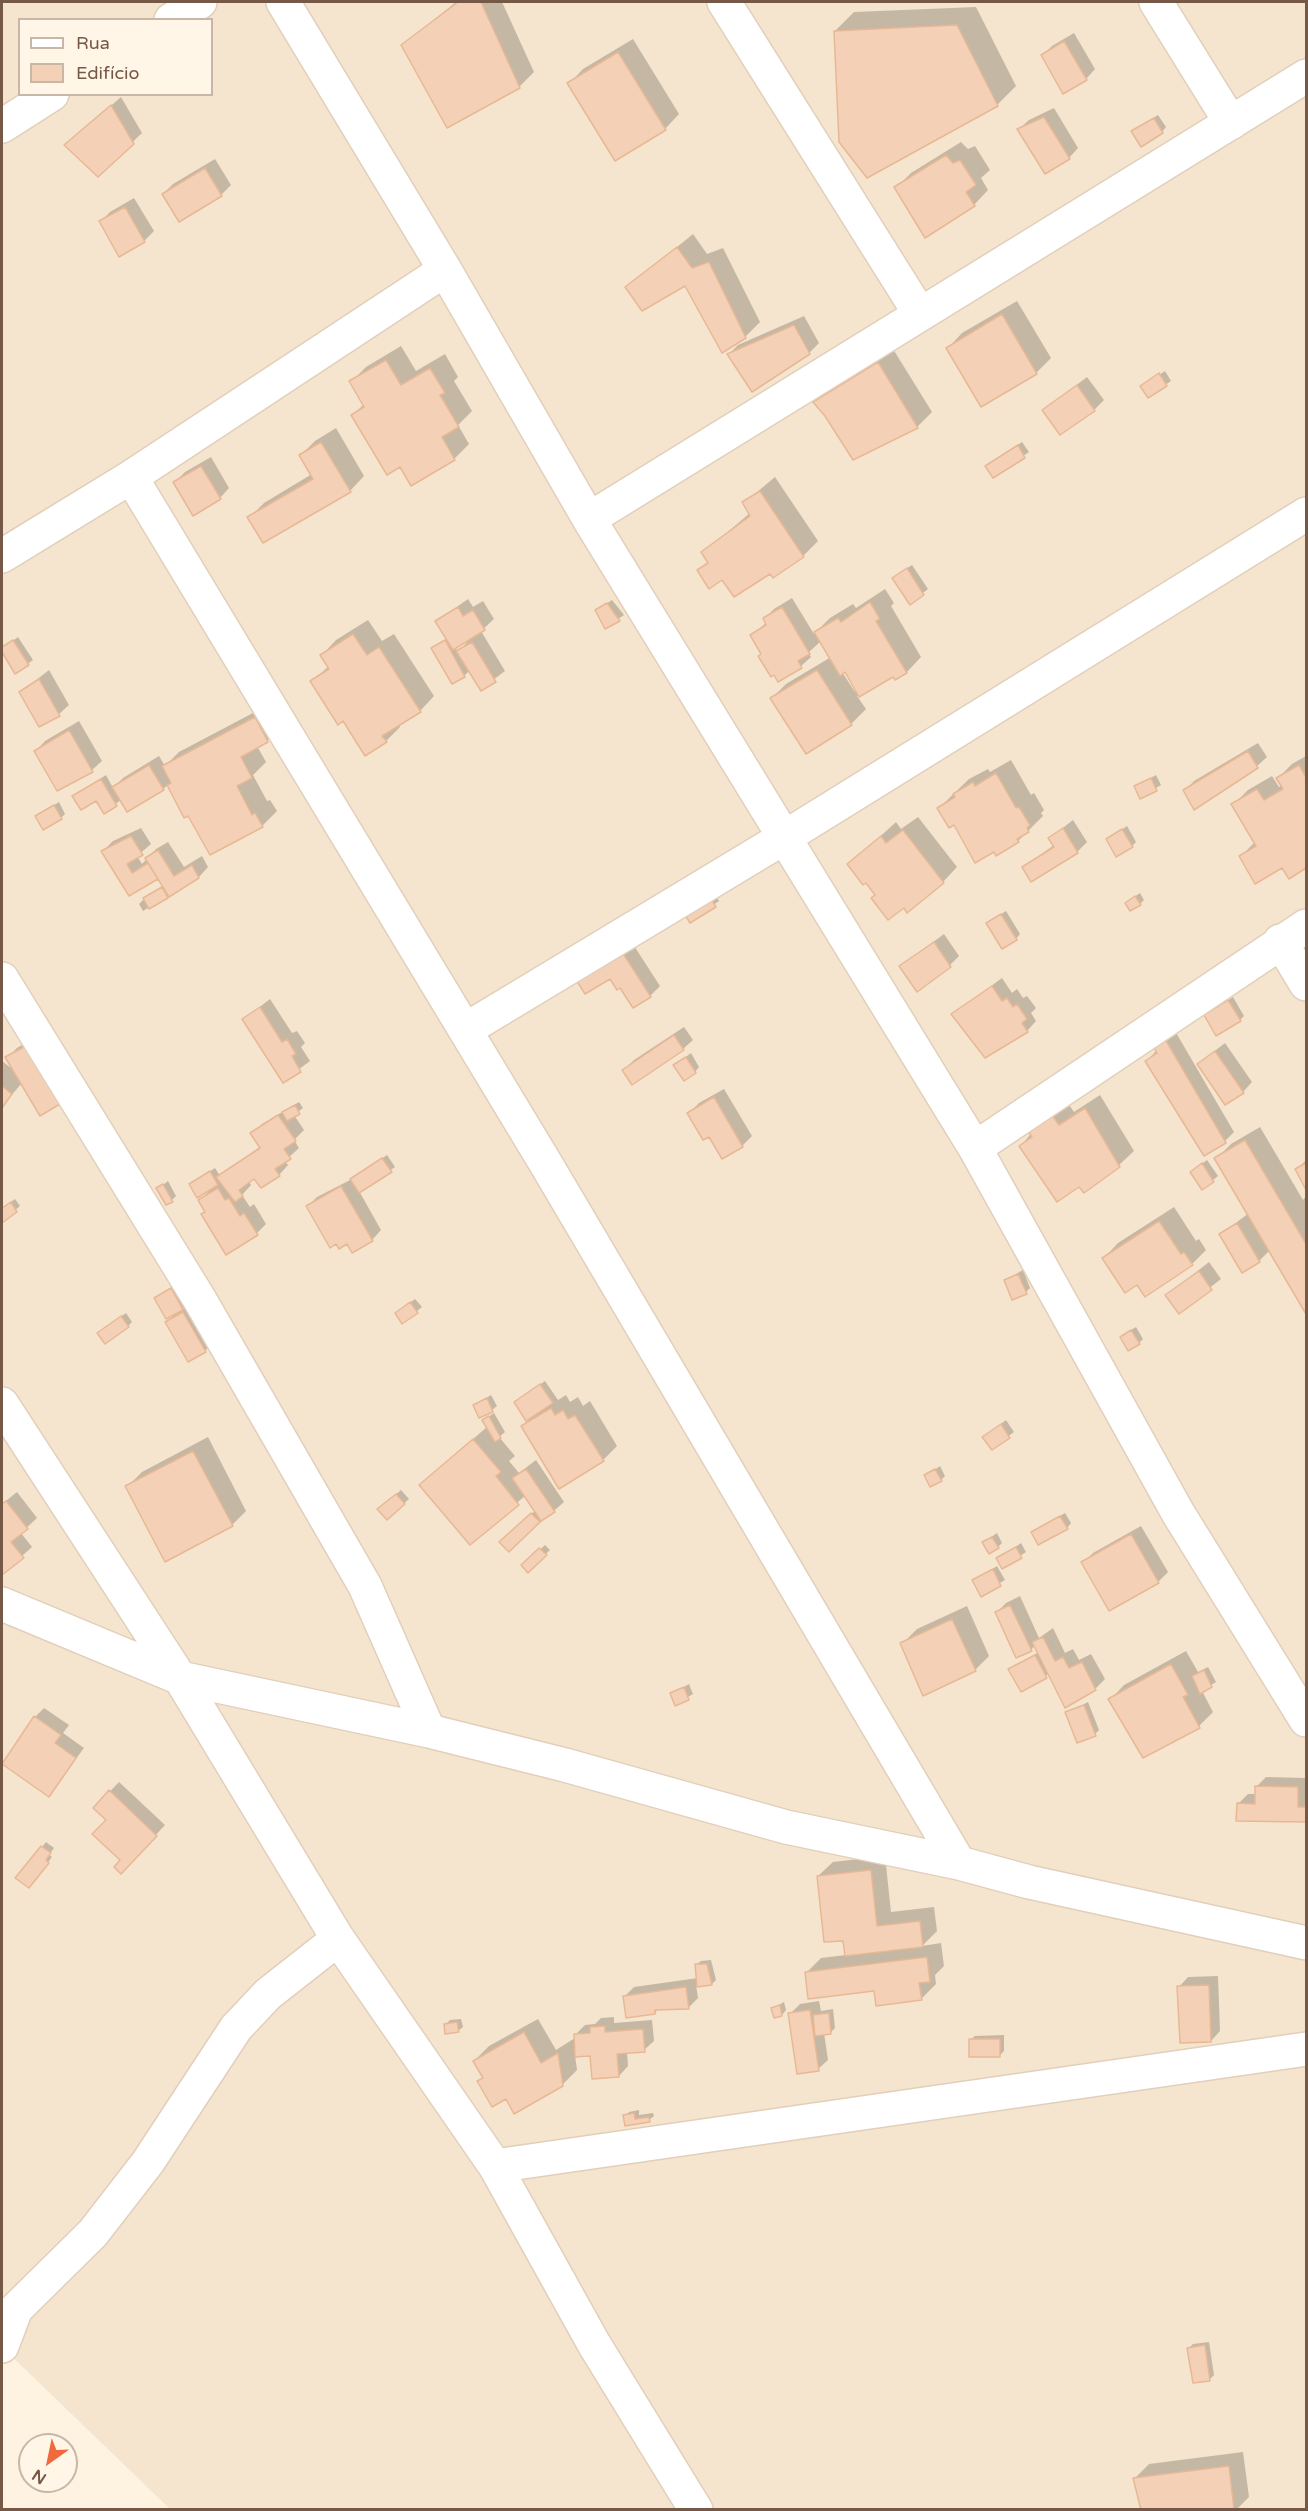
<!DOCTYPE html>
<meta charset="utf-8">
<style>
body{margin:0}
#map{position:relative;width:1308px;height:2511px;overflow:hidden;background:#fef3e0;font-family:"Varela Round",sans-serif}
canvas{display:block}
.frame{position:absolute;inset:0;border:3px solid #755846;pointer-events:none}
.legend{position:absolute;left:18px;top:18px;width:195px;height:78px;box-sizing:border-box;background:#fff6e7;border:2px solid #c8b7a7;margin:0;padding:8px 10px;list-style:none;font-size:18px;color:#755846}
.legend li{display:flex;align-items:center;gap:12px;height:30px}
.legend b{width:30px;border:2px solid #c8b7a7}
.north{position:absolute;left:18px;top:2433px;width:60px;height:60px;box-sizing:border-box;background:#fff6e7;border:2px solid #c8b7a7;border-radius:50%;rotate:213deg;font-size:16px;font-weight:700;line-height:24px;text-align:center;color:#755846}
.north::after{content:'';display:block;margin:auto;width:21px;height:27px;background:#ef6b3d;clip-path:polygon(50% 0,100% 100%,50% 72%,0 100%)}
</style>
<div id="map">
<canvas width="1308" height="2511"></canvas>
<div class="frame"></div>
<ul class="legend">
<li><b style="height:8px;background:#fff"></b>Rua</li>
<li><b style="height:16px;background:#f4d1b6"></b>Edifício</li>
</ul>
<div class="north">N</div>
</div>
<script>
const g = document.querySelector('canvas').getContext('2d');
g.lineJoin = 'round';
function paint(path, color) {
  g.fillStyle = color;
  g.fill(path, 'evenodd');
}
function strokePath(path, color, width, dash) {
  g.strokeStyle = color;
  g.lineWidth = width;
  g.lineCap = dash ? 'butt' : 'round';
  g.setLineDash(dash || []);
  g.stroke(path);
}
const residential = new Path2D(`
 M2,2H1306V2509H170L2,2347ZM20,20H212V94H20Z`);
const shadow = new Path2D(`
 M456,2H502L534,72L519,87L403,45Z
 M976,7L1016,86L997,105L835,31L854,12Z
 M1074,33L1095,69L1086,79L1043,55L1052,46Z
 M633,39L679,114L665,129L569,84L583,69Z
 M121,97L142,133L98,175L66,145Z
 M1054,108L1078,148L1069,158L1019,129L1029,120Z
 M1158,115L1166,127L1162,132L1133,131Z
 M961,142L968,149L975,146L990,170L981,178L988,190L974,205L896,188L911,173Z
 M215,159L231,185L221,195L163,194L173,184Z
 M134,198L154,231L144,241L100,222L110,212Z
 M693,234L707,254L723,248L760,322L745,337L686,284L627,288Z
 M1017,301L1051,358L1037,372L982,405L948,348L962,333Z
 M804,316L819,343L809,353L729,354L738,345Z
 M401,346L416,371L445,354L458,377L454,381L472,411L458,425L469,444L454,459L411,484L400,465L353,415L364,404L351,382L366,367Z
 M893,349L932,412L917,427L854,458L815,402L830,388Z
 M1165,371L1171,381L1149,396L1144,385Z
 M1087,377L1104,400L1094,410H1044Z
 M336,428L364,476L350,491L249,518L264,503L312,474L301,455L315,441Z
 M1022,442L1029,452L993,476L987,466Z
 M211,457L229,488L220,498L175,482L185,472Z
 M775,477L818,541L803,556L773,576L770,572L723,578L699,570L709,561L703,553L750,513L744,503Z
 M912,565L928,589L910,603L898,574Z
 M885,589L894,603L891,606L921,657L907,672L895,678L893,674L857,696L866,709L851,724L806,752L772,698L786,684L831,657L821,641L808,653L811,657L801,666L763,654L752,635L767,622L765,618L774,609L792,598L814,634L830,618L853,604L856,608ZM845,670L857,690L855,692L842,672Z
 M468,599L473,607L483,601L494,619L481,631L505,671L481,689L470,670L464,676L433,648L448,638L437,621ZM470,639L458,652L455,647Z
 M612,600L624,615L606,627L597,610Z
 M368,620L382,641L394,634L434,696L420,711L399,724L400,727L386,741L343,719L312,681L329,666L322,655L336,640Z
 M18,637L33,660L16,672L2,649Z
 M49,670L69,705L59,714L21,692Z
 M270,704L282,726L267,741L257,746L266,762L253,775L267,801L270,800L277,811L262,826L189,814L168,785L163,789L121,800L104,812L96,799L74,796L106,775L113,788L123,778L159,756L165,766L179,752Z
 M79,721L102,761L92,770L58,789L36,751L45,741Z
 M1258,743L1267,757L1257,766L1195,808L1185,791L1194,781Z
 M1306,756V866L1289,877L1283,866L1241,856L1255,842L1233,805L1248,790L1272,776L1279,787L1282,785L1278,778L1292,764Z
 M1011,760L1031,795L1034,793L1044,810L1041,813L1043,816L1018,841L955,823L939,808L969,779L988,769L990,772Z
 M1156,775L1161,785L1141,797L1136,786Z
 M59,802L65,814L61,818L37,816Z
 M918,817L957,867L943,882L904,906L876,895L849,865L896,822L901,829Z
 M1073,820L1087,842L1077,852L1032,880L1024,867L1054,845L1050,838Z
 M1127,826L1136,842L1132,846L1108,839Z
 M141,828L151,844L137,856L142,864L156,849L168,842L184,867L202,856L208,867L199,877L143,911L139,904L149,894L163,886L158,877L129,894L103,851L113,841Z
 M713,891L719,901L690,921Z
 M1140,893L1144,900L1140,904L1131,899Z
 M1006,911L1020,934L1016,939L993,919Z
 M944,934L959,956L950,965L901,966Z
 M629,938L660,986L650,996L621,986L611,977Z
 M1002,978L1012,993L1017,989L1023,998L1027,996L1036,1008L1031,1013L1036,1021L1027,1031L953,1014Z
 M1233,997L1244,1016L1240,1020L1206,1015Z
 M270,999L292,1033L297,1031L305,1043L301,1047L310,1061L283,1081L244,1019Z
 M684,1027L693,1040L683,1049L624,1070L634,1060Z
 M1175,1031L1234,1132L1225,1141L1147,1061L1156,1051L1155,1046Z
 M36,1037L22,1083L2,1106V1061L15,1071L7,1058L17,1048Z
 M1225,1043L1252,1082L1243,1092L1198,1064Z
 M691,1053L699,1067L695,1072L675,1065Z
 M724,1089L752,1136L742,1146L710,1135L689,1113L699,1103Z
 M1062,1095L1074,1112L1100,1095L1134,1151L1119,1165L1080,1185L1021,1146Z
 M299,1102L303,1108L294,1115L304,1130L294,1140L299,1148L285,1161L288,1165L279,1175L255,1177L249,1181L251,1185L242,1195L250,1207L254,1204L266,1224L257,1233L202,1214L206,1211L200,1200L210,1190L191,1184L215,1168L220,1176L261,1146L252,1134L262,1124Z
 M1260,1127L1303,1200L1306,1196V1311L1270,1250L1259,1261L1243,1271L1221,1234L1249,1213L1216,1159L1231,1144Z
 M387,1155L395,1167L359,1191L381,1230L372,1240L337,1242L308,1206L317,1197L352,1179Z
 M1207,1160L1218,1176L1203,1188L1196,1168Z
 M1306,1160V1187L1297,1169Z
 M168,1181L176,1196L172,1200L158,1189Z
 M15,1199L20,1206L2,1221V1208Z
 M1174,1207L1196,1241L1199,1239L1206,1250L1192,1264L1138,1283L1104,1258L1118,1243Z
 M1209,1262L1221,1279L1179,1312L1167,1295Z
 M1023,1270L1030,1288L1026,1292L1005,1280Z
 M176,1285L187,1304L182,1309L193,1304L214,1341L205,1351L167,1322L176,1313L156,1298Z
 M415,1299L422,1307L403,1322L401,1309Z
 M126,1313L132,1322L128,1326L103,1329Z
 M1136,1327L1143,1339L1139,1343L1126,1333Z
 M545,1381L558,1400L566,1395L570,1402L578,1397L583,1406L590,1401L617,1446L603,1460L523,1427L528,1421L516,1402Z
 M491,1395L497,1406L492,1410L475,1405Z
 M494,1413L505,1432L499,1437L515,1456L509,1461L519,1473L536,1460L564,1502L509,1550L501,1542L536,1510L526,1495L470,1543L421,1485L488,1426L484,1420Z
 M1006,1420L1014,1432L992,1448L984,1437Z
 M208,1437L246,1511L232,1525L127,1487L142,1472Z
 M940,1466L945,1476L941,1480L926,1476Z
 M401,1490L409,1499L387,1518L384,1505Z
 M17,1492L37,1518L21,1533L32,1547L2,1574V1504Z
 M1065,1513L1071,1523L1067,1528L1032,1533Z
 M1141,1526L1168,1572L1158,1582L1110,1609L1083,1563L1093,1553Z
 M997,1533L1002,1543L998,1547L984,1542Z
 M1021,1543L1026,1552L1003,1567L998,1559Z
 M545,1545L550,1550L528,1570L523,1565Z
 M997,1566L1005,1580L981,1594L974,1581Z
 M1020,1596L1039,1638L1053,1628L1065,1653L1073,1649L1079,1660L1091,1654L1105,1679L1095,1689L1050,1673L1022,1690L1010,1669L1039,1652L1035,1645L1031,1650L997,1612L1006,1603Z
 M967,1606L989,1656L975,1670L902,1644L917,1629Z
 M1186,1651L1198,1672L1208,1667L1216,1682L1202,1691L1213,1712L1199,1726L1110,1700L1124,1685Z
 M689,1684L693,1694L676,1704L672,1694Z
 M1088,1702L1099,1730L1095,1734L1067,1713Z
 M44,1708L69,1725L63,1733L84,1748L49,1795L35,1717Z
 M1266,1777L1306,1778V1820L1238,1819V1804L1248,1794H1256V1787Z
 M119,1782L165,1825L130,1863L122,1860L108,1820L95,1807Z
 M46,1842L54,1848L49,1855L52,1857L33,1882L18,1878Z
 M885,1856L891,1912L934,1907L937,1931L922,1946L941,1943L944,1966L935,1975L936,1984L921,1999L806,1973L821,1958L846,1955L844,1939L818,1876L833,1862Z
 M711,1960L716,1980L712,1984L696,1985L698,1998L689,2007L659,2008L655,2013L625,1996L634,1987L698,1978L696,1965L701,1961Z
 M1218,1976L1220,2031L1211,2041L1179,1987L1188,1977Z
 M819,2001L821,2011L833,2009L835,2028L830,2033H824L828,2060L818,2069L790,2014L800,2004Z
 M784,2002L786,2010L782,2015L773,2008Z
 M614,2017V2023L652,2020L654,2041L644,2050L627,2052L628,2066L619,2076L592,2054L575,2055L577,2070L562,2085L506,2097L479,2081L484,2077L474,2061L489,2046L538,2019L556,2050L575,2038V2035L585,2025L595,2024L601,2018Z
 M461,2019L463,2027L458,2031L445,2025L450,2020Z
 M1004,2035V2051L1000,2055L970,2040L975,2036Z
 M639,2110V2115L653,2113L654,2116L649,2120L626,2125L625,2116L629,2112Z
 M1209,2342L1214,2375L1210,2379L1189,2348L1193,2344Z
 M1243,2452L1249,2497L1236,2510H1142L1135,2478L1149,2464Z`);
const building = new Path2D(`
 M458,2H481L520,88L447,128L401,45Z
 M957,25L998,106L867,178L839,142L834,31Z
 M1064,41L1087,80L1063,94L1041,55Z
 M618,52L666,130L615,161L567,83Z
 M111,105L134,144L98,177L64,145Z
 M1044,117L1070,159L1045,174L1017,129Z
 M1154,118L1163,133L1141,147L1131,131Z
 M946,155L953,163L960,160L976,185L966,192L975,206L925,238L894,187Z
 M205,168L222,196L179,222L162,194Z
 M125,207L145,242L119,257L99,221Z
 M677,247L692,268L709,262L746,338L722,353L685,286L642,311L625,287Z
 M1002,314L1037,374L981,407L946,348Z
 M794,325L810,354L752,392L727,354Z
 M386,360L401,385L430,368L445,393L440,395L459,427L442,437L455,460L411,486L400,467L387,475L351,415L364,407L349,381Z
 M878,362L918,428L853,460L825,416L813,402Z
 M1159,373L1167,386L1148,398L1140,386Z
 M1077,385L1095,411L1060,435L1042,410Z
 M321,442L351,492L263,543L247,517L313,479L299,455Z
 M1018,445L1025,458L993,478L985,466Z
 M201,466L221,499L193,516L173,482Z
 M760,491L804,557L773,578L770,574L734,597L722,580L709,589L697,570L708,563L701,552L750,516L742,502Z
 M907,568L924,595L910,605L892,578Z
 M870,602L880,619L876,621L907,673L895,680L893,677L859,697L845,672L840,676L814,632L838,618L841,622Z
 M607,603L620,621L605,629L595,610Z
 M458,607L463,616L473,610L485,630L453,650L435,621Z
 M782,607L810,654L798,661L802,668L778,682L774,675L771,677L758,656L761,654L750,635L766,625L763,618Z
 M353,634L367,655L379,647L421,712L382,736L387,742L365,756L343,721L338,725L310,681L329,669L320,655Z
 M13,640L29,665L15,674L2,652V647Z
 M445,640L465,677L452,684L431,648Z
 M472,642L496,682L481,691L456,651Z
 M817,670L852,725L806,754L770,698Z
 M39,679L60,716L39,727L19,692Z
 M255,717L268,742L241,757L252,778L237,786L252,815L255,813L263,827L210,855L188,816L184,818L167,785L171,783L162,766Z
 M69,730L93,772L57,791L34,751Z
 M1248,751L1258,768L1194,810L1183,790Z
 M149,765L164,790L127,812L112,787Z
 M1299,765L1306,777V868L1289,879L1282,868L1255,884L1239,856L1256,846L1231,804L1257,789L1264,800L1283,789L1276,778Z
 M996,773L1016,808L1019,807L1030,825L1027,828L1029,832L1017,839L1019,842L996,856L994,852L975,863L954,825L949,828L937,808L955,797L953,794L973,782L975,786Z
 M1151,778L1157,791L1140,799L1134,786Z
 M101,779L117,806L104,814L96,801L81,810L72,796Z
 M54,805L62,819L43,830L35,816Z
 M1063,828L1078,853L1031,882L1022,867L1054,847L1048,838Z
 M1122,829L1133,847L1116,857L1106,839Z
 M903,830L944,883L907,913L904,908L888,920L871,898L875,895L866,883L863,885L847,864L881,836L886,843Z
 M131,836L143,855L127,864L132,873L148,863L158,879L129,896L101,851Z
 M158,850L174,876L192,865L199,878L169,897L145,858Z
 M162,887L168,898L149,909L143,898Z
 M708,894L716,907L690,923L682,910Z
 M1135,896L1141,905L1130,911L1125,903Z
 M1001,914L1017,940L1002,949L986,923Z
 M934,942L951,967L917,992L899,966Z
 M619,947L651,997L633,1008L620,988L617,990L610,979L585,994L573,975Z
 M992,986L1002,1001L1007,998L1013,1007L1017,1004L1027,1019L1022,1023L1028,1032L985,1058L951,1014Z
 M1228,1000L1241,1021L1216,1036L1204,1015Z
 M260,1007L282,1042L287,1039L296,1054L292,1056L301,1072L283,1083L242,1019Z
 M674,1035L684,1050L632,1085L622,1070Z
 M1165,1039L1226,1143L1204,1156L1145,1061L1157,1053L1153,1046Z
 M26,1046L60,1104L40,1116L5,1057Z
 M1215,1051L1244,1093L1225,1105L1197,1064Z
 M686,1057L696,1073L684,1081L673,1065Z
 M2,1086L12,1094L2,1108Z
 M714,1097L743,1147L722,1159L709,1137L703,1140L687,1113Z
 M295,1105L300,1114L287,1121L282,1112Z
 M1047,1108L1059,1125L1085,1108L1120,1167L1084,1193L1079,1187L1057,1202L1019,1146L1032,1137L1023,1124Z
 M278,1115L296,1141L284,1149L291,1159L275,1169L280,1176L261,1188L254,1179L239,1190L243,1196L235,1202L216,1177L260,1148L250,1133Z
 M1245,1140L1306,1244V1314L1214,1158Z
 M382,1158L392,1172L359,1193L350,1179Z
 M1202,1163L1214,1182L1202,1190L1190,1172Z
 M1306,1163V1190L1295,1169Z
 M210,1171L218,1185L197,1198L189,1184Z
 M163,1184L173,1202L166,1205L156,1188Z
 M341,1186L373,1241L352,1253L347,1244L339,1249L336,1244L330,1248L306,1206Z
 M218,1188L225,1200L229,1198L240,1216L244,1213L258,1235L226,1255L201,1214L205,1212L198,1200Z
 M11,1202L17,1212L2,1223V1208Z
 M1159,1221L1181,1254L1184,1252L1193,1265L1145,1297L1137,1285L1125,1293L1102,1258Z
 M1237,1223L1260,1262L1242,1273L1219,1234Z
 M1199,1271L1212,1290L1179,1314L1165,1295Z
 M1018,1274L1027,1294L1012,1300L1004,1280Z
 M171,1288L183,1310L166,1319L154,1298Z
 M410,1302L418,1313L402,1324L395,1313Z
 M183,1312L206,1352L188,1362L165,1322Z
 M121,1316L129,1327L105,1344L97,1333Z
 M1131,1330L1140,1344L1128,1351L1120,1337Z
 M540,1384L553,1403L526,1421L514,1402Z
 M487,1398L493,1412L479,1418L473,1405Z
 M551,1408L555,1415L563,1410L568,1419L575,1415L604,1461L559,1489L521,1426Z
 M489,1416L501,1438L495,1442L482,1420Z
 M1001,1424L1010,1438L992,1450L982,1437Z
 M473,1439L501,1472L496,1476L519,1505L470,1545L419,1485Z
 M193,1451L233,1526L165,1562L125,1486Z
 M526,1469L555,1512L541,1521L512,1478Z
 M935,1469L942,1481L930,1487L924,1475Z
 M396,1494L405,1504L387,1520L377,1509Z
 M6,1501L28,1529L11,1542L24,1558L2,1575V1504Z
 M531,1513L540,1522L509,1552L499,1542Z
 M1060,1516L1068,1529L1038,1545L1031,1532Z
 M1131,1534L1159,1583L1109,1611L1081,1562Z
 M992,1537L999,1548L989,1554L982,1542Z
 M1016,1547L1022,1558L1002,1569L996,1558Z
 M539,1548L547,1555L528,1573L521,1565Z
 M993,1569L1001,1586L981,1597L972,1580Z
 M1010,1605L1032,1651L1016,1658L995,1612Z
 M952,1619L976,1671L923,1696L900,1643Z
 M1043,1637L1055,1661L1063,1657L1069,1668L1082,1662L1096,1690L1065,1708L1032,1642Z
 M1035,1655L1047,1678L1021,1692L1008,1669Z
 M1171,1664L1188,1695L1183,1697L1200,1728L1143,1758L1108,1699Z
 M1204,1670L1212,1687L1200,1694L1192,1676Z
 M684,1687L689,1700L675,1706L670,1693Z
 M1084,1705L1096,1736L1077,1743L1065,1712Z
 M34,1716L61,1735L55,1743L76,1758L49,1797L2,1764Z
 M1255,1786L1298,1787V1807H1306V1822L1236,1821L1237,1803L1255,1804Z
 M109,1790L157,1836L121,1874L114,1867L120,1860L92,1834L106,1820L93,1808Z
 M41,1846L51,1853L46,1860L49,1863L29,1888L15,1878Z
 M871,1870L877,1926L920,1921L923,1947L845,1956L843,1941L824,1942L817,1876Z
 M927,1957L930,1982L919,1983L922,2000L876,2006L874,1991L808,1999L805,1972Z
 M695,1964H707L712,1985L697,1987Z
 M1209,1985L1211,2042L1180,2043L1177,1986Z
 M686,1987L689,2009L655,2010V2014L626,2018L623,1996Z
 M780,2005L782,2016L774,2018L771,2008Z
 M810,2010L819,2071L797,2074L788,2013Z
 M829,2013L831,2034L815,2036L813,2015Z
 M457,2022L459,2032L445,2034L444,2024Z
 M605,2026V2032L643,2029L645,2052L617,2054L619,2077L592,2079L590,2056L575,2057L574,2034L590,2033V2027Z
 M524,2032L541,2063L558,2053L563,2086L514,2114L506,2099L492,2107L477,2081L483,2078L473,2061Z
 M969,2039H1000V2057H969Z
 M634,2113L635,2119L649,2117L650,2122L625,2126L623,2115Z
 M1205,2345L1210,2381L1193,2383L1187,2348Z
 M1229,2466L1234,2510H1141L1133,2478Z`);
const minor = new Path2D(`
 M283,2L445,270L589,519L975,1148L1178,1513L1306,1720
 M724,2L920,314
 M1156,2L1231,123
 M171,20L200,2
 M2,126L52,94
 M131,477L546,1164L959,1863
 M589,519L1306,76
 M2,556L131,477L445,270
 M1280,941L1306,984
 M2,979L200,1300L365,1586L429,1731
 M465,1030L785,837L1306,514
 M975,1148L1306,926
 M2,1404L180,1678L338,1939L495,2166L594,2344L696,2510
 M2,1604L180,1678L429,1731L565,1765L786,1827L959,1863L1029,1882L1306,1943
 M495,2166L1306,2049
 M2,2346L16,2309L93,2233L148,2162L236,2028L268,1994L338,1939`);
paint(residential, '#f5e5ce');
paint(shadow, '#0003');
paint(building, '#f4d1b6');
strokePath(building, '#e8b895', 1.5);
strokePath(minor, '#e2cfbb', 36);
strokePath(minor, '#fff', 33);
</script>
